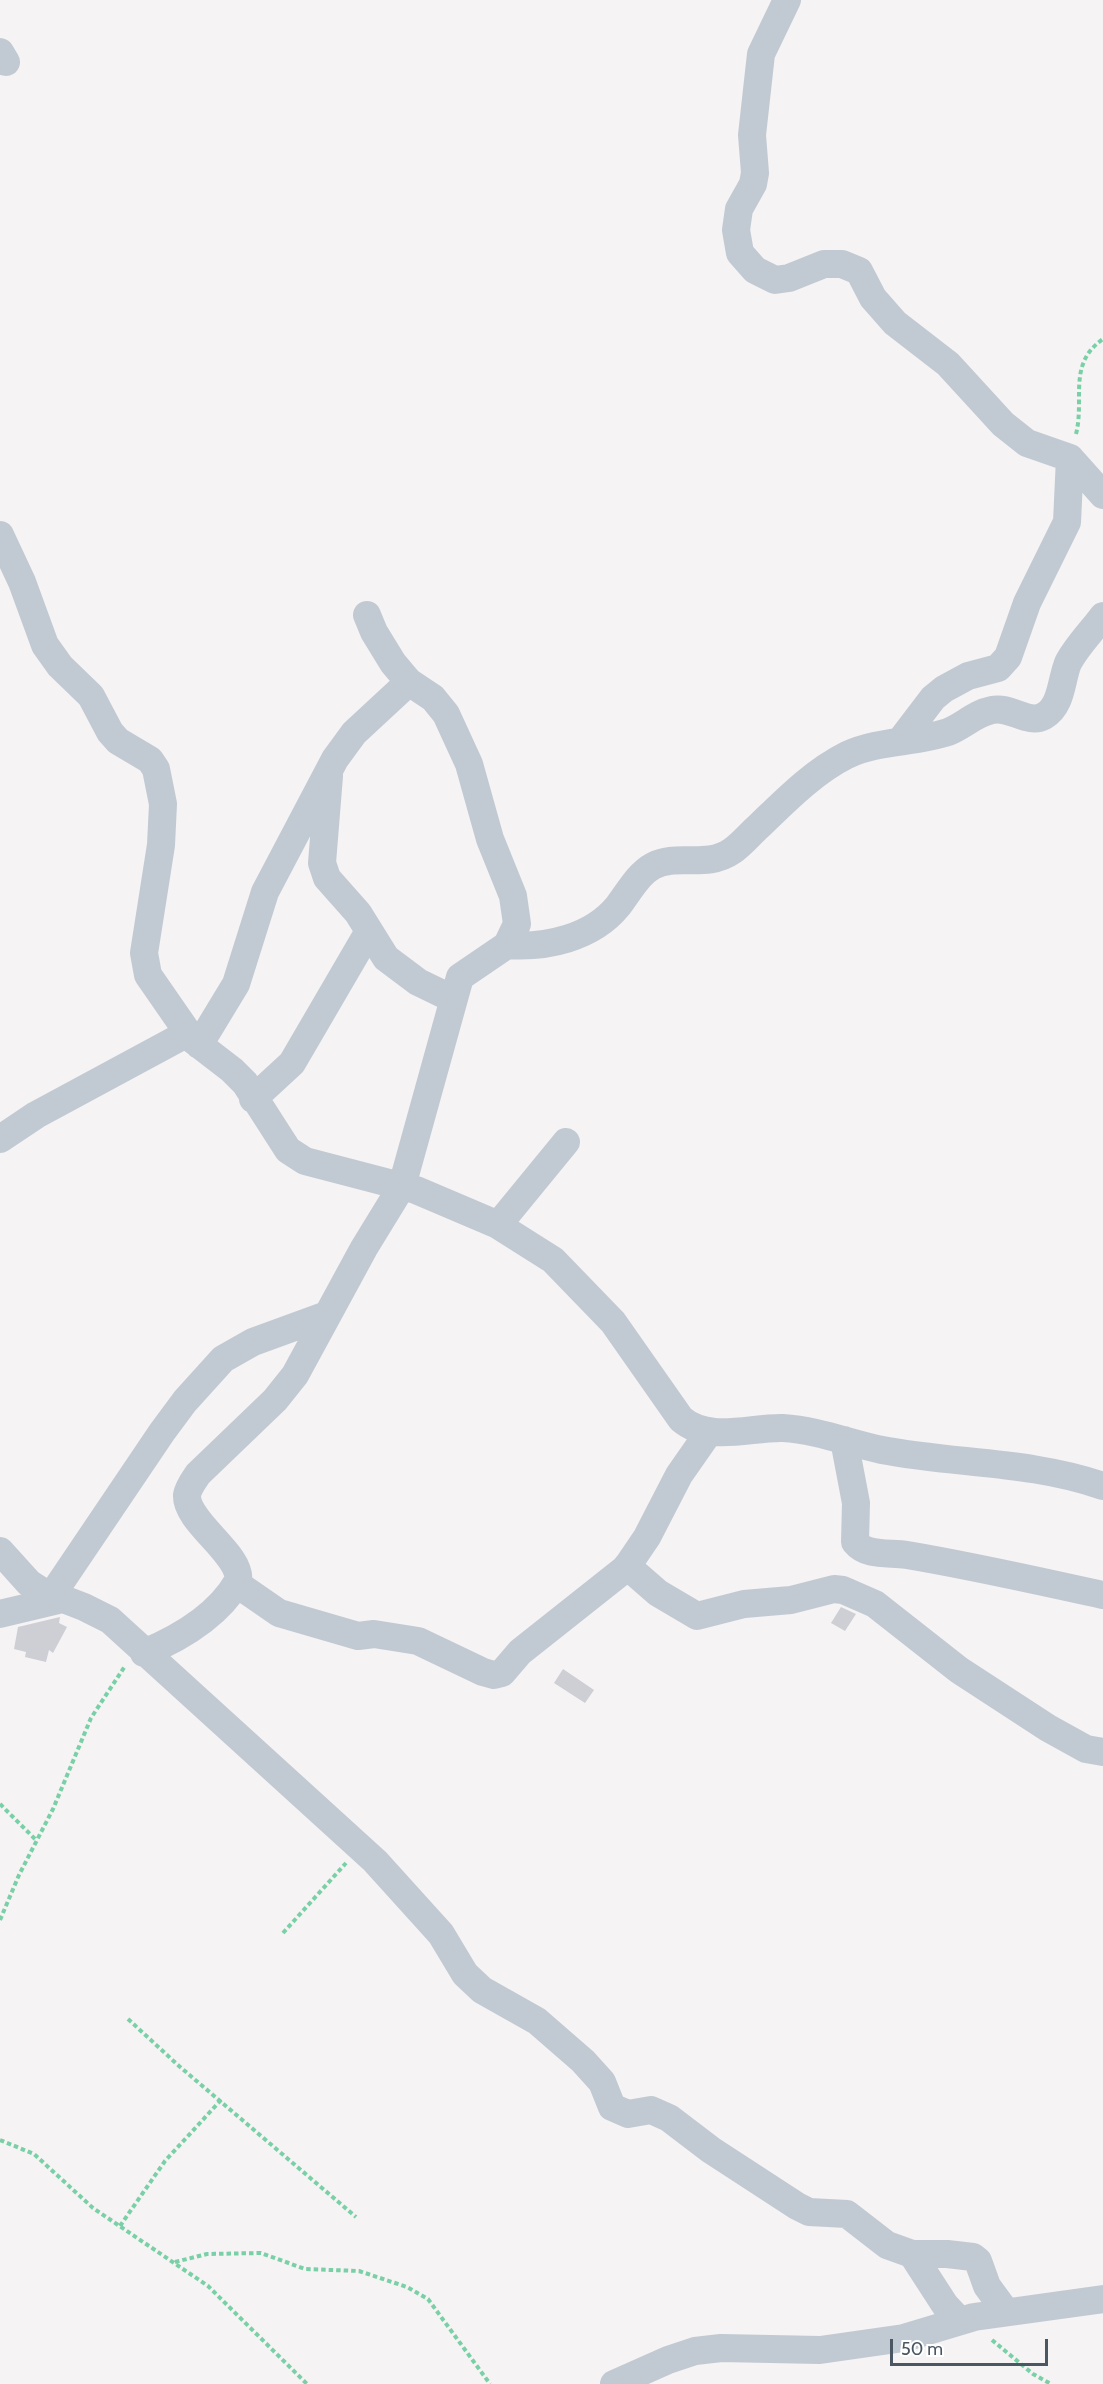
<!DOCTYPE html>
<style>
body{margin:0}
#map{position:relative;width:1103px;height:2384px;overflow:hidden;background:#f5f3f3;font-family:Cabin,sans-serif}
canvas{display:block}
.scale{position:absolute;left:890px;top:2339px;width:158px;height:27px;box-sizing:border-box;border:3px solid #4a5661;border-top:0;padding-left:8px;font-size:18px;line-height:21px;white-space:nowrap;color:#4a5661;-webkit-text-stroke:4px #fff;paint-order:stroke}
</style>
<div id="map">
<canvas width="1103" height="2384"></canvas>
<div class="scale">50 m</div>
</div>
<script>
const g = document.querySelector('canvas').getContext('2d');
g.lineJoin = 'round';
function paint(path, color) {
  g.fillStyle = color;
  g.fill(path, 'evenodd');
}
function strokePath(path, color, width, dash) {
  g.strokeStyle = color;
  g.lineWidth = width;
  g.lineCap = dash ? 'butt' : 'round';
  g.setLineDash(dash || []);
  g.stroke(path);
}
const building = new Path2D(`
 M841,1607L856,1614L845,1631L831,1623Z
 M60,1617L59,1623L67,1627L53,1653L49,1650L46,1662L25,1657L26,1652L14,1649L18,1627Z
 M563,1669L594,1690L585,1703L554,1683Z`);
const path = new Path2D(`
 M1076,434C1085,399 1067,364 1103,339
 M0,1804L37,1841
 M0,1920L19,1875L53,1809L91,1718L125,1666
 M283,1933L346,1863
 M128,2019L179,2066L356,2217
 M0,2140L34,2154L93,2208L208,2286L307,2384
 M120,2226L165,2161L221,2100
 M175,2262L207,2254L261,2253L305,2269L359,2271L407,2287L428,2299L490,2384
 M992,2340L1033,2374L1051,2384`);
const minor = new Path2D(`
 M787,0L761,54L752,135L755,173L753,184L739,209L736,230L740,253L755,270L775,280L789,278L824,264H842L859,271L873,298L895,323L948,364L1003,424L1027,443L1070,458L1103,495
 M0,52L6,62
 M0,535L22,582L45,645L60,666L91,696L110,732L118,741L150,760L156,769L163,804L161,845L144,953L148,975L193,1040L232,1070L245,1083L288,1150L305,1161L416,1190L496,1224L553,1260L613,1322L681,1419C709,1443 750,1427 783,1428C817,1430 849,1443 882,1450C955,1464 1032,1461 1103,1486
 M901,740L933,698L944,689L968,676L998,668L1008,657L1027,603L1067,522L1070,458
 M329,776L322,863L327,878L358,913L386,958L418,982L453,999
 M507,945C546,948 592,938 618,906C628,893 638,874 653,866C677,853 706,869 732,851C742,844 750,834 759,826C785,801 813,772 847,755C879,740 915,743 948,732C963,726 976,713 992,710C1011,706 1028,725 1044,716C1062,706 1061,680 1068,663C1076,647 1092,631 1103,616
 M199,1045L236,984L265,892L335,759L354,733L409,682
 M253,1099L292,1063L369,931
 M0,1139L36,1115L188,1033
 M498,1225L566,1142
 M844,1440L856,1503L855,1542C867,1557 890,1552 907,1555C973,1566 1038,1581 1103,1595
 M0,1551L29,1583L40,1590L84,1607L110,1620L375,1861L441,1934L465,1974L482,1990L537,2021L583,2061L602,2082L612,2107L628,2114L651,2110L669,2118L711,2150L797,2206L809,2212L847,2214L887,2245L912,2254H947L973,2257L978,2261L987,2286L1006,2312
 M627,1566L658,1593L697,1616L744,1604L791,1600L834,1589L843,1590L875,1604L959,1670L1048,1728L1086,1749L1103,1752
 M237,1584L279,1613L358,1636L374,1634L418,1641L483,1672L494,1675L502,1673L520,1652L626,1568L647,1537L679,1475L709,1432
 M52,1595L162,1432L185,1401L223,1359L253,1342L327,1315
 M0,1614L63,1599
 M144,1653C180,1638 218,1616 238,1581C243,1555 185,1522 187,1495C188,1488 194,1480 198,1474L275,1400L295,1375L364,1248L402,1186L460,977L507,945L517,924L513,896L490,839L469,764L446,714L433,698L409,682L393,663L374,632L367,615
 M912,2254L945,2305L960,2321
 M614,2384L668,2360L695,2351L721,2348L820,2350L904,2338L974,2317L1103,2299`);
paint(building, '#cdcfd5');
strokePath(path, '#7ad0a6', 4, [4.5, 3]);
strokePath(minor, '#c1cad2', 28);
</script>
